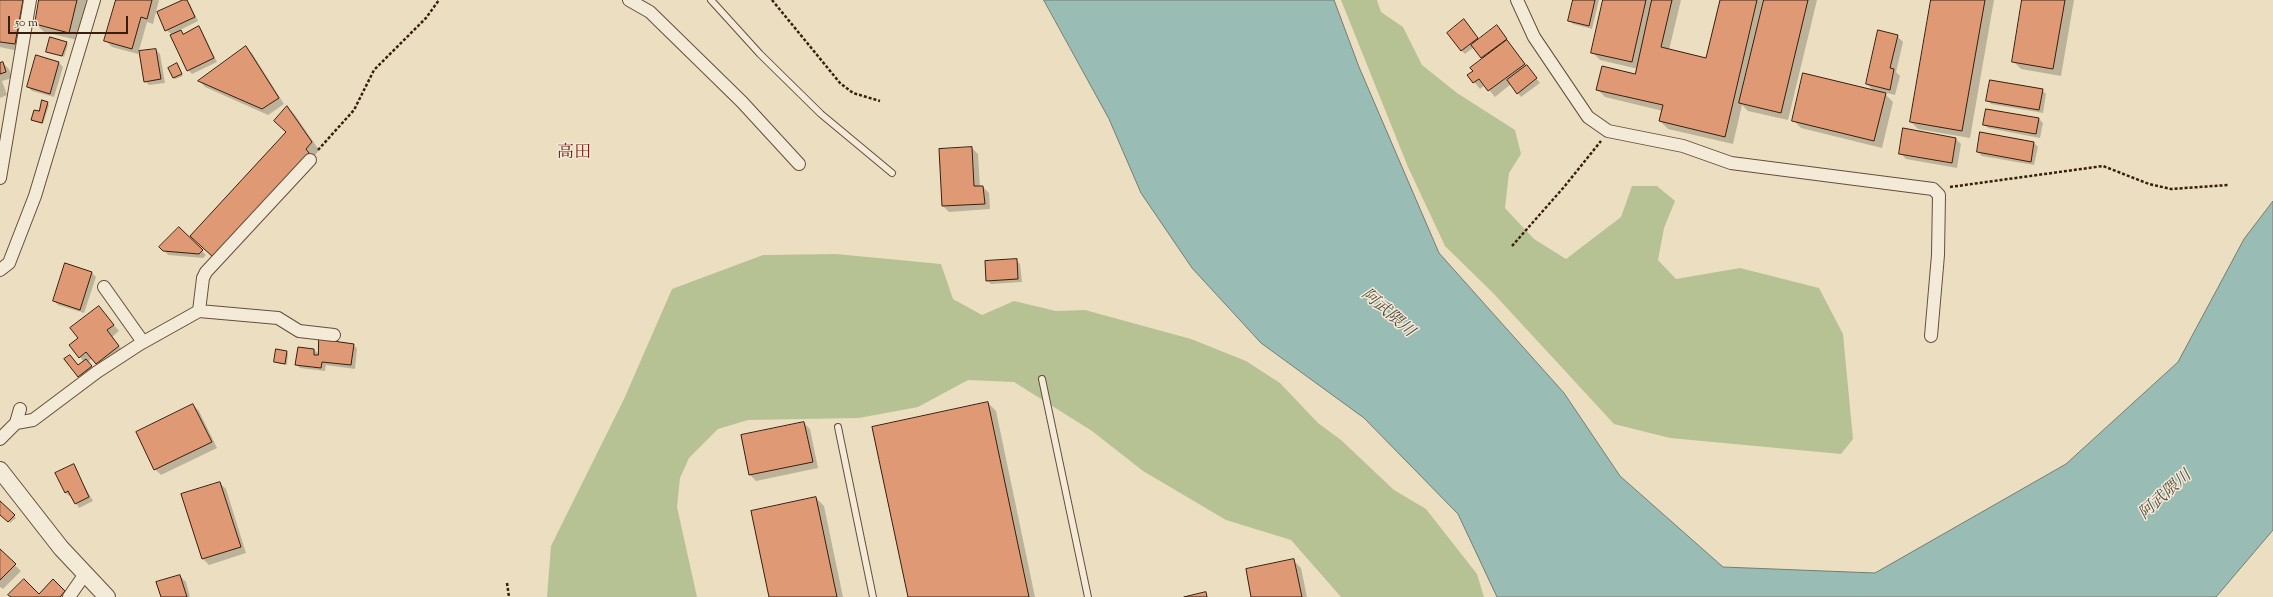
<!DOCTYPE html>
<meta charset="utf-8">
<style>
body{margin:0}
#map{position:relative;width:2273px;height:597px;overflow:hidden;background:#ecdfc1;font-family:"Sorts Mill Goudy",serif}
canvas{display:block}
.scale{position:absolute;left:8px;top:16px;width:120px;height:18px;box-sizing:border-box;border:2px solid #391e0e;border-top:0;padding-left:5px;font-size:12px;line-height:14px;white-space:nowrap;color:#391e0e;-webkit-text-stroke:3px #f3ead7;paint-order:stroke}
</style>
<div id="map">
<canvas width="2273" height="597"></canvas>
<div class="scale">50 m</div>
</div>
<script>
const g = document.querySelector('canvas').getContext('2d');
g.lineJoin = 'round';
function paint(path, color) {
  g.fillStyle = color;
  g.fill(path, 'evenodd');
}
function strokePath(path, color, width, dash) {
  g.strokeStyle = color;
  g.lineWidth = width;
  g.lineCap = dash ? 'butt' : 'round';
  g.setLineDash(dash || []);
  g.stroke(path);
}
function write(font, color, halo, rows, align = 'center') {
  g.font = font + ' "Sorts Mill Goudy","Noto Serif JP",serif';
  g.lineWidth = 3;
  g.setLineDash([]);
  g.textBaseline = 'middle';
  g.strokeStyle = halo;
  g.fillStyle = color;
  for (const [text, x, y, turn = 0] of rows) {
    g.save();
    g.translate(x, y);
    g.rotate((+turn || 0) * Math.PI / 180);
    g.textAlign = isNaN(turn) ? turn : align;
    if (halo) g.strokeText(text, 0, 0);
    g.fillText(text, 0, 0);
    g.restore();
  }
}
const green = new Path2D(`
 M1341,0H1377L1381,12L1403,27L1422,65L1457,93L1515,130L1521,154L1509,173L1505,208L1534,239L1566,259L1621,217L1632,186H1657L1675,201L1664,228L1658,260L1676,279L1740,268L1819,288L1843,334L1853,439L1841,454L1670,438L1614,424L1494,294L1445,246L1408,167Z
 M836,254L941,264L953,299L982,315L1014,301L1056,311L1085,310L1191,339L1246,361L1280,383L1318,423L1341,440L1394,490L1426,509L1477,574L1484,597H1341L1291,540L1226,520L1143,471L1092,431L1014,382L968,380L918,407L859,418L748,420L718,429L689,458L680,478L677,507L697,597H547L551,546L624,399L672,289L763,255Z`);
const water = new Path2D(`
 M1044,0H1334L1359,67L1439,253L1564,393L1620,476L1723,567L1875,573L2066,464L2178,362L2244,239L2273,201V530L2216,597H1497L1458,514L1364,418L1261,343L1192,268L1141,193L1109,119Z`);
const shadow = new Path2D(`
 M0,0H32L23,52L0,47Z
 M41,0H87L77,40L44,32L36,24Z
 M117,0H159L153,24L147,22L138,54L112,47L106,41Z
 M186,0L190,4L198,21L180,30L184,34L199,27L202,31L217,62L192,74L188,70L171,34L166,30Z
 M1574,0H1599L1592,29L1573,24L1569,20Z
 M1604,0H1681L1669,50L1707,59L1721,0H1817L1788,120L1748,111L1742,105L1733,144L1668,129L1660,121L1663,111L1605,97L1598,90L1636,76L1638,69L1600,60L1592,52Z
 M1932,0H1994L1970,138L1918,129L1911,122Z
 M2023,0H2074L2061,76L2021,69L2013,61Z
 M1468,24L1479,40L1500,31L1540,83L1521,97L1511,84L1495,97L1485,85L1480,89L1469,76L1483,59L1474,47L1465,54L1461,50Z
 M1897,36L1903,42L1896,72L1900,76L1895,95L1883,92L1893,102L1882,148L1801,128L1793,120L1874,91L1867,84Z
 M66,43L68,45L64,57L47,51Z
 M246,48L252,53L284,104L268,115L205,87L200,81Z
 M156,50L160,54L165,83L149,85L145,81L140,52Z
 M37,56L59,63L63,67L54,97L32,91L28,87Z
 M3,63L9,69L12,78L2,81L7,95L0,98V64Z
 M177,65L183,76L175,79L173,78Z
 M2042,90L2046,94L2043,113L1991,104L1988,100Z
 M47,103L49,105L43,124L34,121L32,120Z
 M288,107L295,115L319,150L313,158L316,161L221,264L199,244L287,132Z
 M2039,119L2043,123L2040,138L1988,128L1984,124Z
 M1955,138L1961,144L1957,168L1906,159L1900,153Z
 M2034,143L2038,147L2034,165L1982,156L1978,152Z
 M972,148L978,154L980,187H983L989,193L990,209L949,212L943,206L940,150Z
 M179,228L206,255L203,258L168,255L161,247Z
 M1016,260L1020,264L1022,282L991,284L987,280Z
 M92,273L96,277L84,313L58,305L54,301Z
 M99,307L119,331L112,337L124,352L102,369L92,358L88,362L93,368L80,378L78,366L84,362L80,357L79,338Z
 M354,345L357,349L355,369L326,365L325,371L300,368L296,364L314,350L319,354Z
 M286,352L288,353L287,365L277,363L275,362Z
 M988,403L996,411L1035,597H909Z
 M193,405L199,411L217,448L161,475L155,469Z
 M804,423L810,429L818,468L756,481L750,475L742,436Z
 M73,466L93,501L79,508L71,495L69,496L65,492Z
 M220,483L226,489L246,553L209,565L203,559L183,495Z
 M816,498L824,506L843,597H770Z
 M0,502L16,518L10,523L0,513Z
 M0,551L21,571L3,589L0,587Z
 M1293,560L1301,568L1307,597H1252Z
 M180,576L186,582L190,597H162Z
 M53,581L70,597H12L39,595Z`);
const building = new Path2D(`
 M0,0H23L15,44L0,42Z
 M39,0H77L69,33L35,24Z
 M116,0H152L147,19L141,17L132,49L104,41Z
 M183,0H187L195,17L165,31L157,12Z
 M1573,0H1595L1589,26L1568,21Z
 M1603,0H1646L1632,62L1591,53Z
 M1652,0H1672L1661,47L1706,58L1720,0H1757L1725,137L1659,121L1663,105L1596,90L1602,66L1635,74Z
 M1764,0H1808L1781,113L1739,103Z
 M1931,0H1985L1962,131L1910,122Z
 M2022,0H2065L2053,69L2012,62Z
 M1464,19L1478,38L1461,51L1447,33Z
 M1497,25L1507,39L1481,58L1471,45Z
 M199,26L214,58L187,71L170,35L181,30L183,34Z
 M1878,30L1898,35L1890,68L1894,69L1890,90L1866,84Z
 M50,37L67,42L62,56L46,52Z
 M1507,40L1525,64L1488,91L1479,79L1473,83L1467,75L1473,71L1470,68Z
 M246,46L279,98L262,109L198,81Z
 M156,49L161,79L144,82L139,51Z
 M36,55L59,62L50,94L27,87Z
 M3,62L6,72L0,74V63Z
 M177,63L182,74L173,78L168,68Z
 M1527,65L1537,78L1517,94L1507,80Z
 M1803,73L1886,93L1874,141L1792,121Z
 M1990,80L2043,89L2039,110L1986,101Z
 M42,100L48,102L42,123L31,120L34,110L39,111Z
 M287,106L312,142L306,149L309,153L213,257L190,236L286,132L274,121Z
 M1986,109L2039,118L2036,134L1983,125Z
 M1903,128L1956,138L1952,163L1899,154Z
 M1980,132L2034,142L2031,162L1977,152Z
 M972,147L974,186H983L985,204L942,206L939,149Z
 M179,227L203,250L199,254L163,251L159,247Z
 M1017,259L1018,279L986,281L985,261Z
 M65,263L92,272L80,310L53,301Z
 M99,306L114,325L107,330L119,346L96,364L86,352L79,358L69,345L78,338L70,328Z
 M319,339L354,344L351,365L322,362L321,368L295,365L298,347L314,349V355H318Z
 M276,349L287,351L285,364L274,362Z
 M70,355L78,365L86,359L92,366L78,377L64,359Z
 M988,402L1029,597H908L872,427Z
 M193,404L212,442L154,470L136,432Z
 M804,422L813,462L749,475L741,435Z
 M74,464L89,497L75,504L68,491L65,493L55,473Z
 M220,482L241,547L202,559L181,494Z
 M816,497L837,597H769L751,511Z
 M0,501L15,515L8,522L0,515Z
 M0,549L16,564L0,580Z
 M1294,559L1302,597H1251L1246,569Z
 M180,575L187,597H161L156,582Z
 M24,579L39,594L53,579L65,591L60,597H11L8,595Z
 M1206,592L1207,597H1184Z`);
const path = new Path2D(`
 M772,0L840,83L853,93L880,101
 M318,150L354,110L374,70L426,18L439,0
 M1950,187L2103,166L2149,184L2171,189L2228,185
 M1512,246L1564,187L1601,141
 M507,583L509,597`);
const service = new Path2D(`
 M711,0L760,54L821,114L892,173
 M1042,379L1088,597
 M838,427L873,597`);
const minor = new Path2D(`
 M629,0L650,12L742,102L799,164
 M1517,0L1534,37L1588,117L1608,131L1683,146L1731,163L1933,189L1939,195L1938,255L1931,336
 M0,178L30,0
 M0,270L9,263L35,196L94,0
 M104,287L143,342
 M199,311L203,278L206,272L310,160
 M16,423L33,420L97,372L140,344L199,311L278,318L299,331L334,335
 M0,439L16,423L20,409
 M69,597L85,574`);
const tertiary = new Path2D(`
 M0,470L61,548L107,597`);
const waterNames = [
 ["阿武隈川",1387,314,41],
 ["阿武隈川",2166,496,-42]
];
const quarterNames = [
 ["高田",574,154]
];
paint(green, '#b6c294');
paint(water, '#99bcb5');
strokePath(water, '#737d72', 1);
paint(shadow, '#0003');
paint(building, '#e09975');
strokePath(building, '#391e0e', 1);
strokePath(service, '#664e3b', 8);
strokePath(minor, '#664e3b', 14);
strokePath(tertiary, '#664e3b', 18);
strokePath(path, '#391e0e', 2.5, [3, 2]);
strokePath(service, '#f3ead7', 6);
strokePath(minor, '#f3ead7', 12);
strokePath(tertiary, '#f3ead7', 16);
write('italic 16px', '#564d40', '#f3ead7', waterNames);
write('17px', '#7a1f14', '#f3ead7', quarterNames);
</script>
